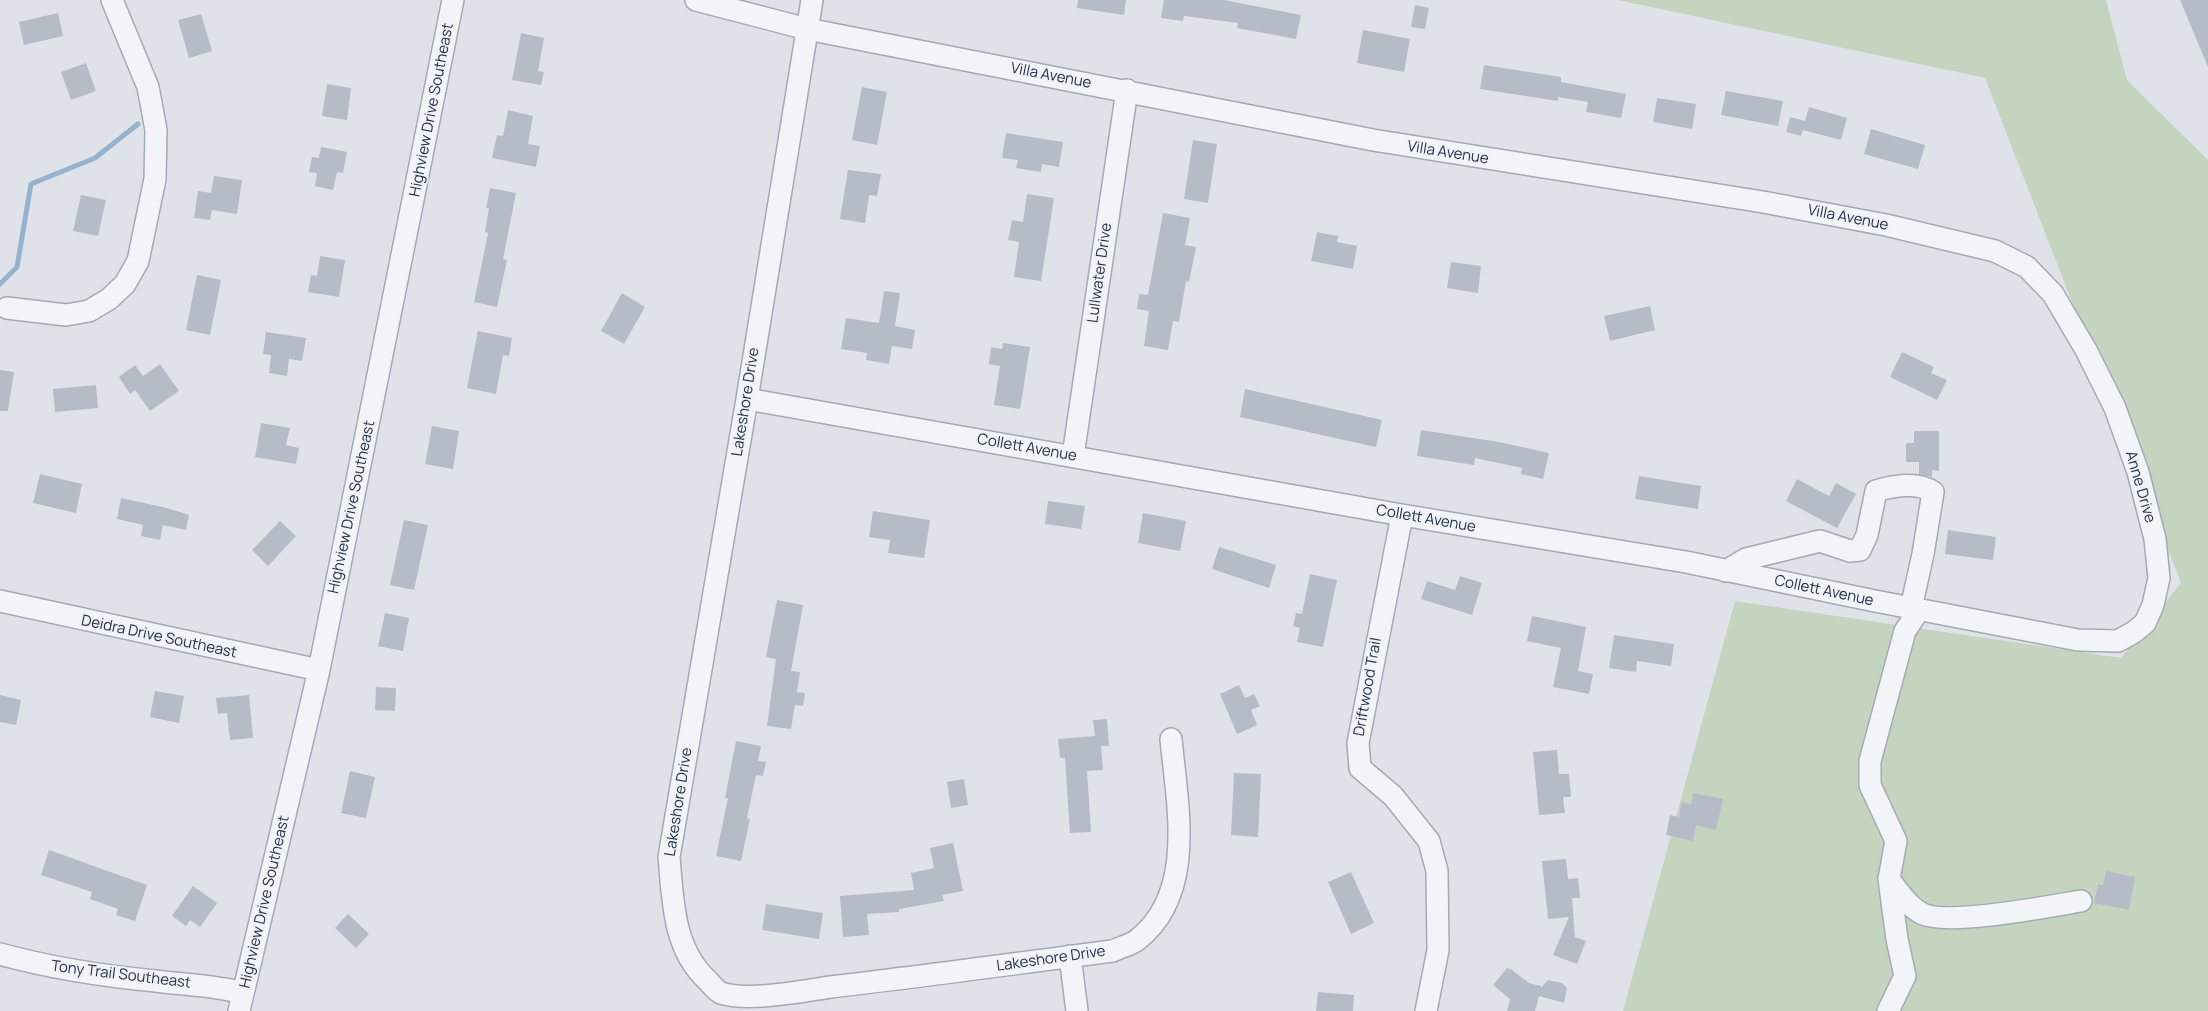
<!DOCTYPE html>
<style>
body{margin:0}
canvas{display:block;background:#dfe3e9}
</style>
<canvas width="2208" height="1011"></canvas>
<script>
const g = document.querySelector('canvas').getContext('2d');
g.lineJoin = 'round';
function paint(path, color) {
  g.fillStyle = color;
  g.fill(path, 'evenodd');
}
function strokePath(path, color, width, dash) {
  g.strokeStyle = color;
  g.lineWidth = width;
  g.lineCap = dash ? 'butt' : 'round';
  g.setLineDash(dash || []);
  g.stroke(path);
}
function write(font, color, halo, rows, align = 'center') {
  g.font = font + ' Manrope,sans-serif';
  g.lineWidth = 4;
  g.setLineDash([]);
  g.textBaseline = 'middle';
  g.strokeStyle = halo;
  g.fillStyle = color;
  for (const [text, x, y, turn = 0] of rows) {
    g.save();
    g.translate(x, y);
    g.rotate((+turn || 0) * Math.PI / 180);
    g.textAlign = isNaN(turn) ? turn : align;
    if (halo) g.strokeText(text, 0, 0);
    g.fillText(text, 0, 0);
    g.restore();
  }
}
const green = new Path2D(`
 M1618,0H2106L2127,80L2208,160V1011H1623L1735,601L2121,658L2181,583L1985,78Z`);
const stream = new Path2D(`
 M0,284L17,267L31,184L95,158L138,124`);
const building = new Path2D(`
 M1078,0H1126L1124,15L1077,8Z
 M1164,0H1224L1301,15L1296,39L1237,28L1238,23L1184,16L1183,21L1161,18Z
 M2180,0H2208V67Z
 M1415,5L1429,8L1425,29L1411,27Z
 M58,13L63,36L24,45L19,22Z
 M201,14L212,51L189,58L178,20Z
 M1363,30L1410,39L1404,72L1357,63Z
 M521,33L544,38L538,71L544,72L541,85L512,80Z
 M86,63L96,91L71,100L61,72Z
 M1484,65L1561,77V82L1626,94L1621,118L1586,112L1588,102L1558,97V101L1480,89Z
 M327,84L351,88L347,120L322,116Z
 M862,87L887,92L877,145L852,140Z
 M1726,91L1783,101L1778,126L1721,115Z
 M1657,98L1696,104L1692,129L1653,122Z
 M1809,107L1847,118L1841,140L1803,130L1801,136L1786,132L1790,117L1805,121Z
 M508,110L533,116L528,144L540,146L536,167L492,158L497,135L503,136Z
 M1871,129L1925,145L1918,169L1864,154Z
 M1006,133L1063,142L1059,167L1042,164L1041,172L1016,168L1018,160L1002,158Z
 M1193,140L1217,144L1208,203L1184,199Z
 M321,147L347,152L343,173L337,172L333,190L315,186L317,173L309,172L312,157L319,158Z
 M848,170L881,174L877,196L869,195L865,223L840,219Z
 M214,176L242,180L237,214L212,210L210,220L194,218L198,191L211,193Z
 M490,188L516,193L503,259L507,260L497,307L474,302L488,233L485,232L489,208H486Z
 M1027,194L1054,198L1041,281L1014,277L1019,242L1008,240L1012,220L1023,222Z
 M81,195L106,200L98,236L73,231Z
 M1163,213L1190,218L1185,245L1196,247L1189,282L1186,281L1179,322L1173,321L1168,350L1144,346L1149,311L1137,309L1139,294L1148,295Z
 M1317,232L1338,236L1337,242L1357,246L1353,269L1311,261Z
 M320,256L345,260L339,297L308,292L311,275L317,276Z
 M1451,262L1481,266L1478,293L1447,288Z
 M197,275L221,280L210,335L186,330Z
 M884,291L900,293L895,326L915,330L912,349L892,346L889,364L866,360L867,353L841,349L846,318L879,323Z
 M622,293L645,307L624,344L601,331Z
 M1650,306L1655,330L1610,341L1604,316Z
 M478,331L512,338L509,356L503,355L496,394L467,388Z
 M266,332L306,338L302,361L289,359L287,376L269,373L271,355L263,354Z
 M1003,343L1030,347L1020,409L994,405L1000,366L989,364L991,347L1002,349Z
 M1902,352L1934,367L1931,373L1947,380L1937,400L1890,377Z
 M160,364L179,391L150,411L135,390L130,394L119,377L135,365L143,376Z
 M0,370L14,372L8,411H0Z
 M96,385L98,408L55,412L53,389Z
 M1245,389L1382,420L1376,447L1240,417Z
 M261,423L290,428L286,445L299,448L296,464L255,457Z
 M432,426L459,431L453,469L425,464Z
 M1421,430L1499,442L1549,453L1543,479L1521,474L1522,468L1475,458L1474,465L1417,456Z
 M1914,431H1939V471L1932,470V477L1919,474V462H1906V443H1914Z
 M40,474L82,484L76,513L33,503Z
 M1639,476L1701,486L1698,509L1635,499Z
 M1797,479L1829,496L1836,483L1856,494L1837,528L1786,501Z
 M121,498L167,508L189,515L186,530L163,525L160,540L141,536L143,525L117,519Z
 M1048,501L1085,506L1081,529L1045,524Z
 M873,511L930,520L924,558L888,553L890,540L869,537Z
 M1143,513L1186,521L1180,551L1138,543Z
 M404,520L428,525L414,590L390,585Z
 M280,521L296,536L268,566L252,550Z
 M1948,530L1996,537L1993,560L1945,554Z
 M1219,547L1276,565L1269,588L1212,569Z
 M1310,574L1337,580L1323,647L1297,642L1300,628L1293,626L1296,613L1302,614Z
 M1460,576L1482,583L1472,615L1421,599L1427,581L1455,590Z
 M777,600L803,605L791,671L800,672L797,692L805,693L803,706L795,705L791,729L767,726L776,659L766,657Z
 M385,613L409,618L403,651L378,646Z
 M1532,616L1586,627L1578,671L1593,674L1589,694L1553,687L1561,648L1527,641Z
 M1614,635L1674,644L1671,666L1637,661L1636,672L1609,668Z
 M1239,685L1245,698L1254,694L1260,706L1251,710L1257,725L1237,734L1220,694Z
 M376,687L396,688L395,711L375,710Z
 M155,691L184,696L179,723L150,717Z
 M0,695L21,700L16,725L0,722Z
 M249,695L253,738L230,740L227,713L218,714L216,698Z
 M1107,719L1109,746H1101L1103,770L1087,771L1091,832L1070,833L1065,758H1060L1058,739L1095,736L1093,720Z
 M736,741L761,746L758,761L766,762L763,776L756,775L747,818L750,819L741,861L716,856L728,798H725Z
 M1557,750L1559,774H1569L1571,797H1563L1565,813L1539,815L1533,752Z
 M350,771L375,777L366,818L341,813Z
 M1234,773L1261,774L1258,837L1231,835Z
 M964,779L968,805L951,808L947,782Z
 M1693,793L1723,799L1716,830L1696,825L1693,841L1666,835L1670,815L1679,817L1682,802L1691,804Z
 M953,843L963,891L942,895L944,901L899,909V912L867,914L869,935L843,937L840,896L914,890L911,873L934,868L930,848Z
 M49,850L147,885L135,921L116,915L118,909L90,899L92,892L41,875Z
 M1566,859L1568,879L1578,878L1580,898H1572L1575,937L1586,941L1577,964L1553,955L1569,917L1548,919L1542,861Z
 M2106,871L2135,877L2129,910L2094,903L2098,884L2103,885Z
 M1351,872L1374,923L1351,934L1328,882Z
 M193,886L217,903L200,927L190,920L186,926L172,916Z
 M766,904L823,913L819,939L762,930Z
 M348,914L369,934L356,948L335,928Z
 M1507,968L1512,970L1529,983L1541,986V988L1548,980L1562,983L1567,988L1564,1003L1539,996L1535,1011H1507L1510,999L1493,985Z
 M1318,992L1354,995L1353,1011H1316Z`);
const minor = new Path2D(`
 M696,0L807,29L1373,140L1763,202L1886,225L1995,251L2027,267L2053,294L2086,350L2115,408L2138,472L2155,539L2159,578L2153,605L2145,623L2134,632L2118,641L2078,640L1875,601L1686,562L1402,515L747,399
 M812,0L747,399L669,857C673,901 673,948 707,980C711,984 716,991 721,993C748,1002 803,991 831,987C925,976 1019,963 1113,951C1120,947 1131,945 1137,940C1197,894 1177,804 1171,739
 M7,308L66,315L89,311L109,299L125,284L138,261L155,179L156,130L148,87L112,0
 M1073,456L1127,90
 M1402,515L1358,743L1360,768L1393,796L1429,841L1437,871L1438,950L1426,1011
 M1726,571L1746,559L1820,541L1850,551L1860,550L1867,535L1876,491C1892,486 1918,481 1933,492L1923,554L1911,608
 M0,601L319,670
 M1889,879C1898,891 1908,906 1921,913C1945,927 2051,906 2081,901
 M0,954C51,968 103,976 156,981C186,985 213,985 243,993
 M1070,956L1077,1011
 M239,1011L319,670L453,0
 M1888,1011L1905,976L1897,939L1889,879L1896,841L1870,785V761L1905,631L1919,610`);
const streetNames = [
 ["Villa Avenue",1051,76,11],
 ["Highview Drive Southeast",432,110,-79],
 ["Villa Avenue",1448,153,9],
 ["Villa Avenue",1848,218,11],
 ["Lullwater Drive",1100,273,-82],
 ["Lakeshore Drive",746,402,-81],
 ["Collett Avenue",1027,448,10],
 ["Anne Drive",2140,487,74],
 ["Highview Drive Southeast",352,507,-78],
 ["Collett Avenue",1426,519,10],
 ["Collett Avenue",1824,591,12],
 ["Deidra Drive Southeast",159,637,12],
 ["Driftwood Trail",1368,687,-80],
 ["Lakeshore Drive",679,802,-81],
 ["Highview Drive Southeast",265,902,-77],
 ["Lakeshore Drive",1051,959,-8],
 ["Tony Trail Southeast",121,975,7]
];
paint(green, '#c5d4bf');
strokePath(stream, '#97b2cd', 5);
paint(building, '#b6bcc7');
strokePath(minor, '#a4aab4', 24);
strokePath(minor, '#f2f4f7', 21);
write('15px', '#263142', '#eff2f7', streetNames);
</script>
